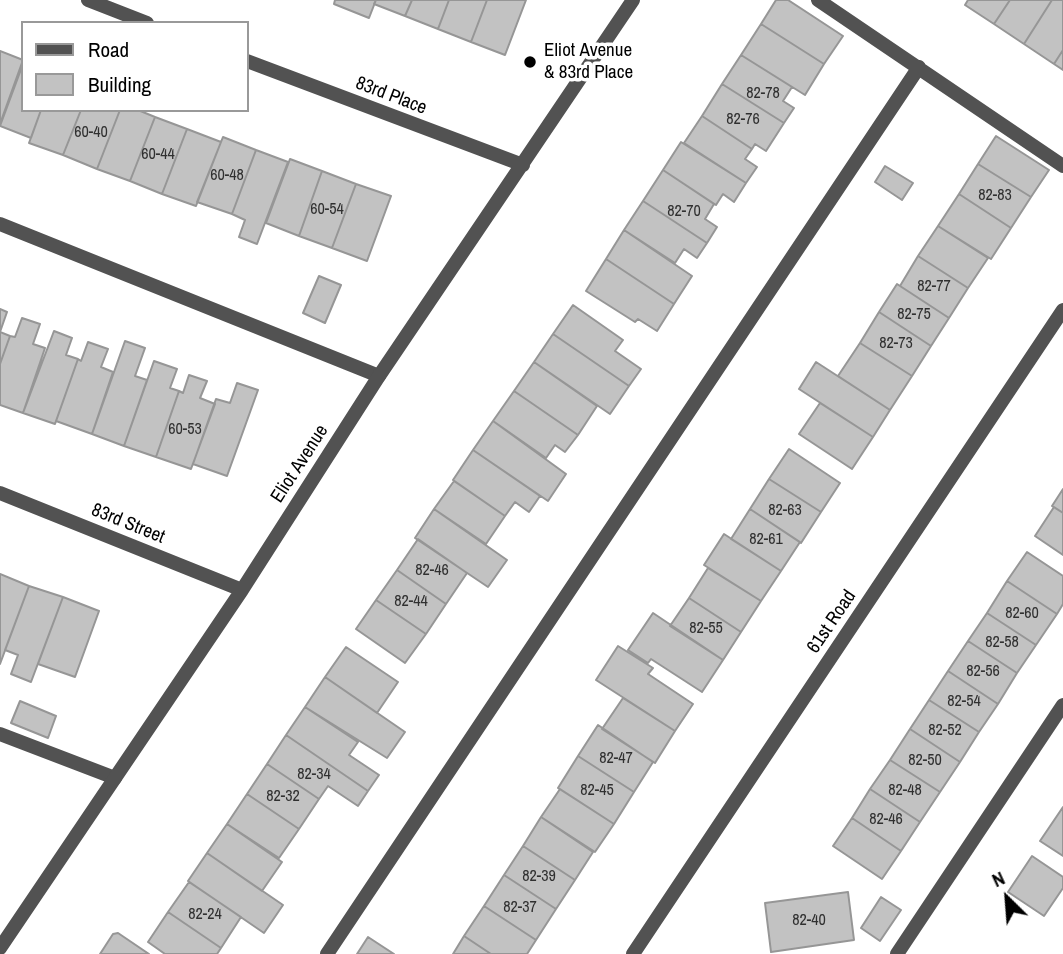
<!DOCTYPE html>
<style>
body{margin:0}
#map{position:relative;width:1063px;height:954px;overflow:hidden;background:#fff;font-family:"Archivo Narrow",sans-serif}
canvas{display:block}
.legend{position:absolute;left:21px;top:21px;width:228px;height:91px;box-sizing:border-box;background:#fff;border:2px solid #999;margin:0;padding:9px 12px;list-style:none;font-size:21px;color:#000}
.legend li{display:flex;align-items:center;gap:14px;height:35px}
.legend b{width:35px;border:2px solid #999}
.north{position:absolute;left:972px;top:863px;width:70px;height:70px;-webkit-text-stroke:5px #fff;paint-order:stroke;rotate:335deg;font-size:19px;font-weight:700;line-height:28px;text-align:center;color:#000}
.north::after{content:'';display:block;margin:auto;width:24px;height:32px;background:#000;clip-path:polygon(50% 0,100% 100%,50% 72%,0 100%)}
</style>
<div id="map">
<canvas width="1063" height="954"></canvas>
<ul class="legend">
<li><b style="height:9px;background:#525252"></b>Road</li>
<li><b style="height:19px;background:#c2c2c2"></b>Building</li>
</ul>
<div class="north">N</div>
</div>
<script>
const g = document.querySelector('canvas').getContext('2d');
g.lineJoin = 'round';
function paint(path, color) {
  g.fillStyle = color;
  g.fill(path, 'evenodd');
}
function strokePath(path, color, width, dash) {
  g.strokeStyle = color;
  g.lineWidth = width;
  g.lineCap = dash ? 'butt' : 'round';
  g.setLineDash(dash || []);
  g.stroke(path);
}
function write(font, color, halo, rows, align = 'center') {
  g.font = font + ' "Archivo Narrow",sans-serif';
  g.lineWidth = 7;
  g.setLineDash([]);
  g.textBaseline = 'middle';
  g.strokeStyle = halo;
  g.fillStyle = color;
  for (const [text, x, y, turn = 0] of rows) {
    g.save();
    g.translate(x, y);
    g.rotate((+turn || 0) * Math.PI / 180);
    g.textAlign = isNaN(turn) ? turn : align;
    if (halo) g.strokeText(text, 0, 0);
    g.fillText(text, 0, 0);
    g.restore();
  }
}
const building = new Path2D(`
 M335,0H376L369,18L334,4Z
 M376,0H412L405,16L374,4Z
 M412,0H449L438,29L405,16Z
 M449,0H487L471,42L438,29Z
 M487,0H526L505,55L471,42Z
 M776,0H788L843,36L824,64L761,24Z
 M968,0H1010L994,24L965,5Z
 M1010,0H1052L1024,44L994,24Z
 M1052,0H1063V50L1054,64L1024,44Z
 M761,24L824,64L805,95L741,55Z
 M1063,50V70L1054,64Z
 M0,51L23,60L0,124Z
 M741,55L792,87L783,101L794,108L784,123L722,84Z
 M23,64V110H41L31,138L0,126Z
 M722,84L784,123L766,151L755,144L752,149L702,116Z
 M41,110H81L63,155L29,143Z
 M81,110H120L97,169L63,155Z
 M120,110H138L155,117L130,181L97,169Z
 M702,116L752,149L745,159L757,167L746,183L684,143Z
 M155,117L187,129L162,194L130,181Z
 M187,129L221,142L196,206L162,194Z
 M996,136L1049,170L1031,197L978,164Z
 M223,137L256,150L232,214L197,202Z
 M681,142L746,183L734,202L723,194L716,205L663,170Z
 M256,150L288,162L257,244L239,237L245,220L232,214Z
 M290,159L322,171L299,236L266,223Z
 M978,164L1031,197L1011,228L959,194Z
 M885,166L913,183L902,200L875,182Z
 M663,170L714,204L705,219L717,227L707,243L643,201Z
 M322,171L356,184L332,248L299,236Z
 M356,184L391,196L367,261L332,248Z
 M959,194L1011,228L991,259L938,226Z
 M643,201L707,243L697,258L684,249L675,263L624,230Z
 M938,226L988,258L968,288L918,256Z
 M624,230L692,276L674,304L606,259Z
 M918,256L968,288L949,318L900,286Z
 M606,259L674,304L657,331L638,319L635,322L586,291Z
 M319,276L341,285L325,323L303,313Z
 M897,284L949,318L931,346L879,312Z
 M573,305L623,340L615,351L641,369L629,386L553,334Z
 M0,309L7,312L0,332L10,336L0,364Z
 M879,312L931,346L912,376L860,343Z
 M22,318L40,324L33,344L45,348L23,413L0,405V364L10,336L15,337Z
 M54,331L72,338L66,355L78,359L55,424L23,413Z
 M553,334L629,386L610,414L534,362Z
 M125,341L145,348L135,376L147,380L124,446L92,434Z
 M88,342L108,349L101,367L113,372L92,434L56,421L78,359L81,361Z
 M860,343L912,376L890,410L838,376Z
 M154,361L177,369L170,388L179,391L156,457L124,446Z
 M534,362L597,406L578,435L514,391Z
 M816,362L890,410L873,437L799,389Z
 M189,375L207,381L200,398L215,404L191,469L156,457L179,391L183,393Z
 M237,383L258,390L227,476L193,464L216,399L230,403Z
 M514,391L578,435L565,452L555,445L546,458L493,421Z
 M820,403L873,437L852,469L799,434Z
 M493,421L566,474L548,501L473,450Z
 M789,449L840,483L821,512L769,479Z
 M473,450L540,496L529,512L515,502L505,516L453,480Z
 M769,479L821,512L801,543L750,509Z
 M454,481L505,516L486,544L434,509Z
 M1063,489V513L1052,506Z
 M1054,507L1063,513V555L1035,536Z
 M434,509L507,560L488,587L415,538Z
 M750,509L800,542L781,571L731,539Z
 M724,534L781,571L761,601L704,565Z
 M418,539L467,573L446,604L397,570Z
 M1027,552L1063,576V604L1057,614L1007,581Z
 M708,568L761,601L741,632L689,598Z
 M397,570L446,604L426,634L376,600Z
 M0,574L29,586L0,664Z
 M1007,581L1057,614L1036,645L987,613Z
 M29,586L63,597L31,682L11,674L18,655L5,650Z
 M63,597L99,611L75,677L38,664Z
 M689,598L741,632L723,660L670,626Z
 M376,600L426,634L405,663L356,629Z
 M653,613L723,660L702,692L651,659L648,663L628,650Z
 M987,613L1036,645L1017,673L968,641Z
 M968,641L1017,673L998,704L948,671Z
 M618,646L653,668L648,674L693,704L675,731L596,680Z
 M346,647L398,682L377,713L325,677Z
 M948,671L998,704L979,732L929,700Z
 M325,677L405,732L387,758L305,707Z
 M623,698L675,731L655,763L602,729Z
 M929,700L979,732L960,762L910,729Z
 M20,701L56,716L48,738L11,723Z
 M305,707L358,742L349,755L379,775L368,791L286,735Z
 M598,725L653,762L634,792L578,756Z
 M910,729L960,762L940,792L890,760Z
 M286,735L368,791L358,806L328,786L319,799L267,764Z
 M578,756L634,792L614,824L558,788Z
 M890,760L940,792L920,822L870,789Z
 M267,764L319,799L299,829L247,794Z
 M560,789L614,824L595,852L541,817Z
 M870,789L920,822L901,851L852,818Z
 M247,794L299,829L279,858L227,824Z
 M1063,807V856L1040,841Z
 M541,817L593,852L575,880L523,846Z
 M852,818L901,851L882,879L833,846Z
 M227,824L282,862L262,891L207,853Z
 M523,846L575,880L556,909L504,875Z
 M207,853L283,905L264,933L188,881Z
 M1032,856L1063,877V888L1044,916L1008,892Z
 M504,875L556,909L536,940L484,906Z
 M189,882L241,917L221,948L168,912Z
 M848,892L854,940L771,952L765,903Z
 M881,897L901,910L880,941L861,928Z
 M484,906L536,940L527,954H491L464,936Z
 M168,912L221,948L217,954H165L148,942Z
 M118,933L149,954H100L113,934Z
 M464,936L491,954H453Z
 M368,937L394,954H357Z`);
const lane = new Path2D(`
 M818,0L1063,166
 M0,224L379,376
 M0,734L115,778
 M327,954L919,67
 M897,954L1063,705`);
const street = new Path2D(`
 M88,0L147,23
 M247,61L523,165
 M0,493L242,590
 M0,948L242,590L379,376L633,0
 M633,954L1063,310`);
const markers = [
 [530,62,7,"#000"]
];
const numberNames = [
 ["82-78",763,94],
 ["82-76",743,120],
 ["60-40",91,133],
 ["60-44",158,155],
 ["60-48",227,176],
 ["82-83",995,196],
 ["60-54",327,210],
 ["82-70",684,212],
 ["82-77",934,287],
 ["82-75",914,315],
 ["82-73",896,344],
 ["60-53",185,430],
 ["82-63",785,511],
 ["82-61",766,540],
 ["82-46",432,571],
 ["82-44",411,602],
 ["82-60",1022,614],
 ["82-55",706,629],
 ["82-58",1002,643],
 ["82-56",983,672],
 ["82-54",964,702],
 ["82-52",945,731],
 ["82-47",616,759],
 ["82-50",925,761],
 ["82-34",314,775],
 ["82-45",597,791],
 ["82-48",905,791],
 ["82-32",283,797],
 ["82-46",886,820],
 ["82-39",539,877],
 ["82-37",520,908],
 ["82-24",205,915],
 ["82-40",809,921]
];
const poiNames = [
 ["Eliot Avenue",544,51],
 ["& 83rd Place",544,73]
];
const streetNames = [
 ["83rd Place",391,96,21],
 ["Eliot Avenue",300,464,-57],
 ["83rd Street",128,524,22],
 ["61st Road",832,622,-56]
];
paint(building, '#c2c2c2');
strokePath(building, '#969696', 2);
strokePath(lane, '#525252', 14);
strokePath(street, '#525252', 14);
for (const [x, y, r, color] of markers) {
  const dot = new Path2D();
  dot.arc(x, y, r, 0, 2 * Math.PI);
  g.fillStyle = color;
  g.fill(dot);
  strokePath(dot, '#fff', 2.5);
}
write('16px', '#303030', null, numberNames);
write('19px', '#000', '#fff', poiNames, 'left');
write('19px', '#000', '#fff', streetNames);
</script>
